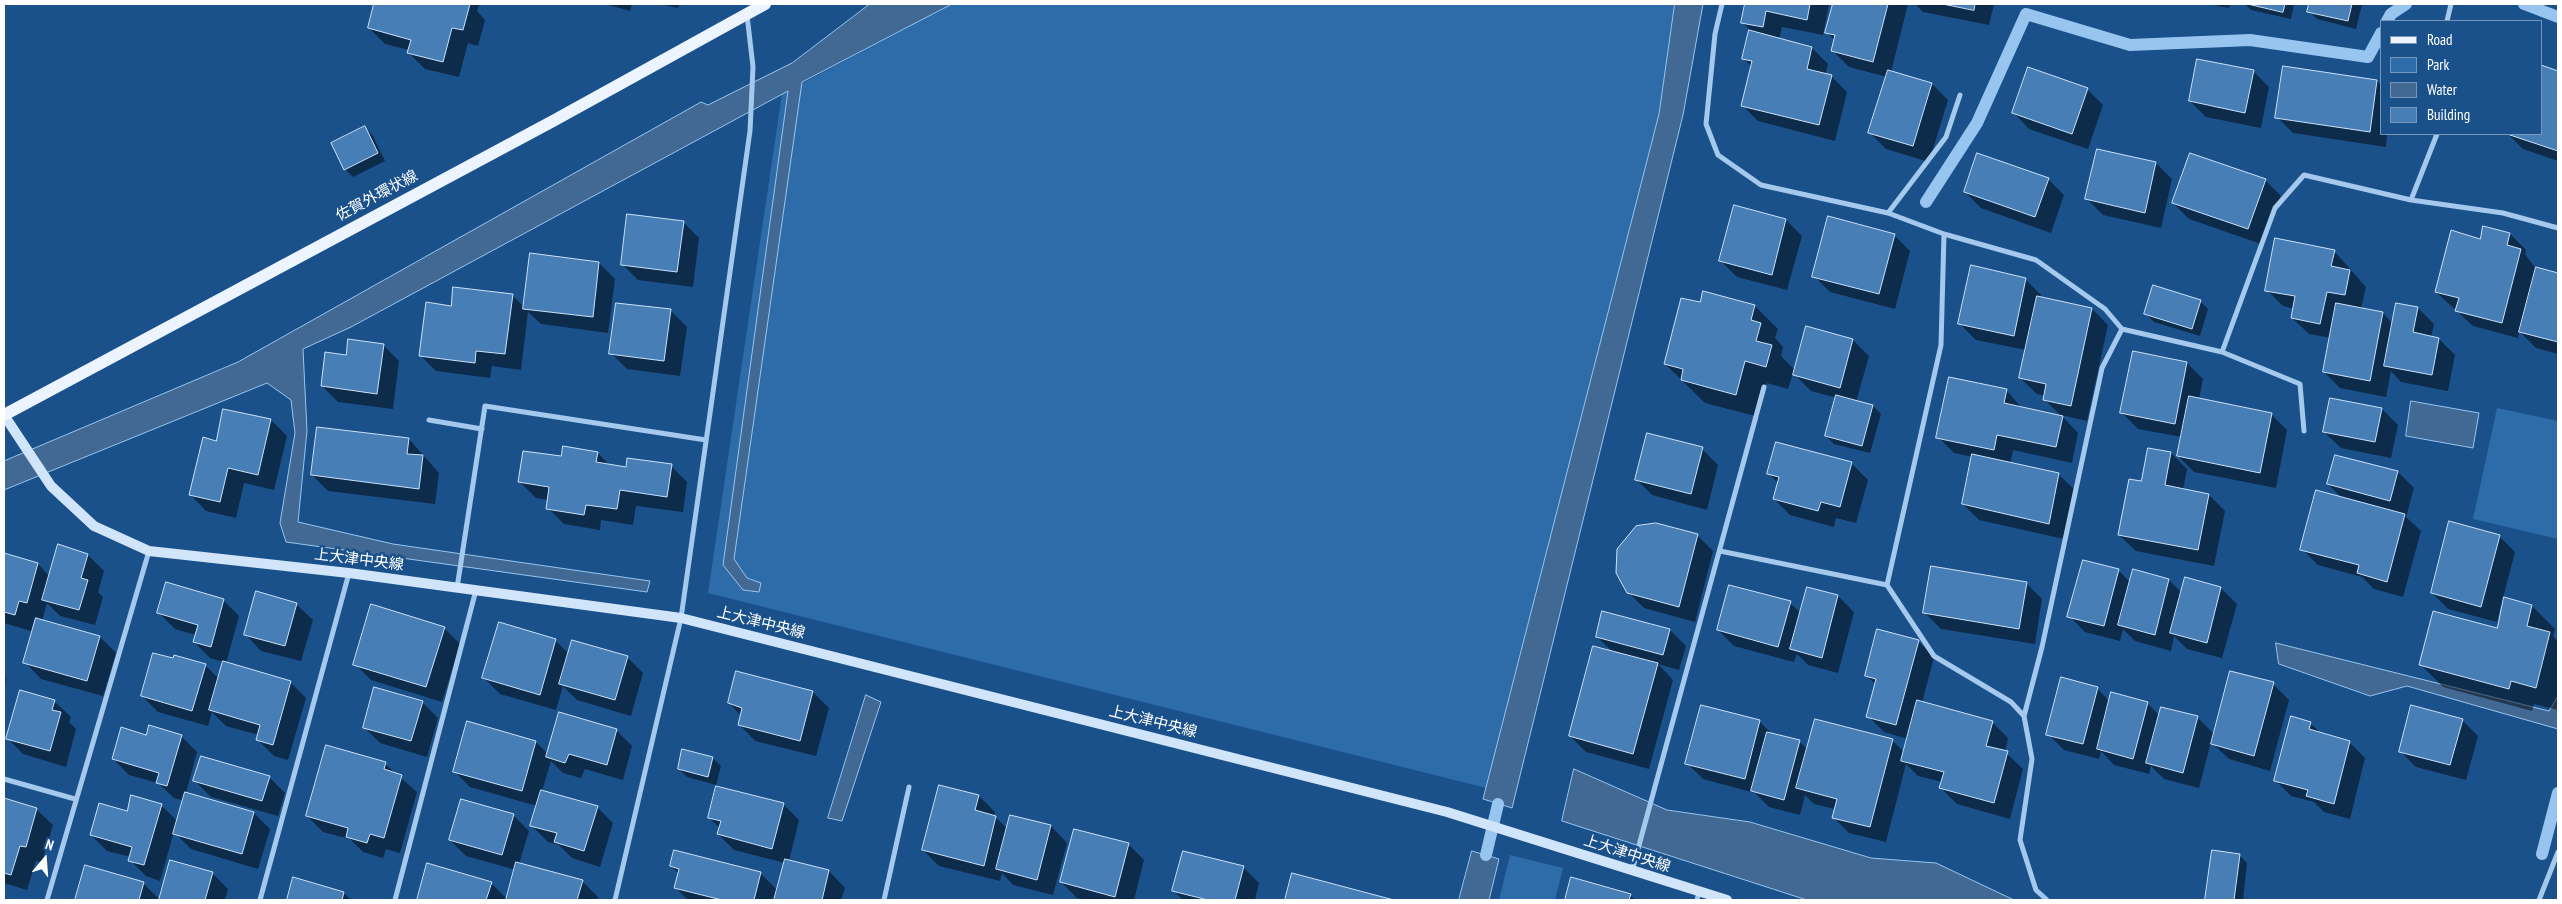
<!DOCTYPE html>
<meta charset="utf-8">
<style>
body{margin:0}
#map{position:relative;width:2562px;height:904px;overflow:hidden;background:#1a518b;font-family:"PT Sans Narrow",sans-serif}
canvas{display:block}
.frame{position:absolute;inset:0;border:5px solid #fff;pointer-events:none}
.legend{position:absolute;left:2380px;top:20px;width:162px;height:115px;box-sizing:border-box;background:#1a518b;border:1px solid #7697b9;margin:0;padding:6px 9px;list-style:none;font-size:15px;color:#fff}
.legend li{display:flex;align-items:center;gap:10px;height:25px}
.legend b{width:25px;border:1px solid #7697b9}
.north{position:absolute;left:20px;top:834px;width:50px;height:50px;-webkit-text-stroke:4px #1a518b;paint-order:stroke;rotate:18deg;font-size:14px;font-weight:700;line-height:20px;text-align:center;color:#fff}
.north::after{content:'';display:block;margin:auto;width:18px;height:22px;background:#fff;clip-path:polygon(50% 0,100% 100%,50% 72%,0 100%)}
</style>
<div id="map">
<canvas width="2562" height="904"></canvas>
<div class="frame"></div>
<ul class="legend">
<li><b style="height:6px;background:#ebf4ff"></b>Road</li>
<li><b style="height:14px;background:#2d6ca9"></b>Park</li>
<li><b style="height:14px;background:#416993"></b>Water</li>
<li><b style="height:14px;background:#477eb5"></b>Building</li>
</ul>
<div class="north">N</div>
</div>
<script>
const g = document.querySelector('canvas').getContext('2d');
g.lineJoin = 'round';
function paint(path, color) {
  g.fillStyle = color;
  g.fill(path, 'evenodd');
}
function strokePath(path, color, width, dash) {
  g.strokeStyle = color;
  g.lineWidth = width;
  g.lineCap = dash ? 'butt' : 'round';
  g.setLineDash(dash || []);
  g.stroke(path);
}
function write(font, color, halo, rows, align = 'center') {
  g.font = font + ' "PT Sans Narrow","Noto Sans JP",sans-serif';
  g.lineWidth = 5;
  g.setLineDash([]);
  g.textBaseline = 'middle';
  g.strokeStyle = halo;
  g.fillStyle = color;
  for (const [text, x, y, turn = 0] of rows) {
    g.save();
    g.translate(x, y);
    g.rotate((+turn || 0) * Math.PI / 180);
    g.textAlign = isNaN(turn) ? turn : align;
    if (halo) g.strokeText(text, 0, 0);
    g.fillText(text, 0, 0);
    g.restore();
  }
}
const green = new Path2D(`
 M952,4H1675L1659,114L1486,788L708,593L782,94Z
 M2497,408L2558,421V539L2473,519Z
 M1510,855L1563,868L1555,900H1499Z`);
const water = new Path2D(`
 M870,4H952L802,82L734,559L747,578L761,583L759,592L743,590L723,565L788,91L351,327L303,349L307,431L298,522L393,544L650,581L647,592L286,542L280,523L295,433L291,400L267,383L4,490V461L238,362L701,102L708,105L792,63Z
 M1675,4H1703L1683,115L1512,808L1483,799L1659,114Z
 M2411,401L2479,413L2473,448L2406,436Z
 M2276,643L2549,711L2558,696V729L2407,686L2370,696L2279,664Z
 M866,695L881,702L842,821L828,818Z
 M1574,769L1667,810L1750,822L1871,858L1936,863L2014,900H1807L1562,821Z
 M1472,851L1499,859L1489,900H1459Z`);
const shadow = new Path2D(`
 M376,4H457L459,7L460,4H479L477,11L485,20L478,46L468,43L459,77L425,69L409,53V50L385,44L369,28Z
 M605,4H632L630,11Z
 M661,4H679L678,8Z
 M1747,4H1829L1823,35L1782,27L1779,39L1812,48L1828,64L1825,75L1831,76L1847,92L1835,141L1758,121L1742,105L1752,67L1743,58L1750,30L1743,23Z
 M1834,4H1908L1891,72L1932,84L1948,100L1929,162L1886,149L1870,133L1887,77L1849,67L1833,51L1835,41L1827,32Z
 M1915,4H1994L1989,25L1923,12Z
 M2208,4H2230L2229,8Z
 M2245,4H2294L2291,19L2251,10Z
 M2310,4H2362L2356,29L2317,19L2309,11Z
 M2542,67L2558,72V161L2523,149L2508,134H2541Z
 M2253,71L2269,87L2261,128L2206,117L2190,101Z
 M2377,81L2381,85V134H2387L2386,147L2293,133L2277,117Z
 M2087,89L2103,105L2088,149L2029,129L2013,112Z
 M365,128L373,136L385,161L353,177L345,169Z
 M2156,163L2172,179L2161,228L2103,215L2087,199Z
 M2048,179L2064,195L2051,233L1981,208L1965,192Z
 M2265,180L2281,196L2264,245L2189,219L2173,203Z
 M1786,220L1802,236L1787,290L1737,277L1721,261Z
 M683,222L699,238L693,287L638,280L622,264Z
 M2510,234L2526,250L2525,254L2536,269L2558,274V354L2536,348L2519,331L2518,338L2473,326L2436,292Z
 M1894,235L1910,251L1895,309L1830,292L1814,276Z
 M2334,251L2366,287L2361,309L2383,313L2393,324L2418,308L2434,324L2431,337L2439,339L2455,355L2448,391L2401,382L2391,371L2386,397L2340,388L2324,372L2331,338L2309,334L2292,318L2294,309L2283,306L2267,290Z
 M599,263L615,279L608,333L541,324L528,312L521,370L492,366L490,378L436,371L420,355L452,307L512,295L525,308Z
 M2025,279L2041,295V298L2092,309L2108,325L2087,421L2061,415L2078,433L2072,463L2013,450L2010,464L2058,474L2075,490L2064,539L1979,520L1963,504L1973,457L1954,453L1938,437L2006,390L2022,408L2062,417L2044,399L2045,396L2037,394L2020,378L2026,350L1976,340L1960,324Z
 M2200,301L2208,309L2200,336L2154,322L2146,314Z
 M1701,304L1755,306L1778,329L1775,338L1783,347L1781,356L1796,371L1853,340L1869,356L1856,402L1873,406L1881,414L1870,453L1834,444L1826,436L1837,398L1811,391L1793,373L1788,389L1767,383L1759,417L1705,403L1665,364Z
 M671,311L687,327L680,376L627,369L611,353Z
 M383,345L399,361L393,409L338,402L322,386L347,356Z
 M2187,363L2203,379L2199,399L2271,414L2287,430L2276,488L2194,472L2178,456L2182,437L2138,429L2122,413Z
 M2331,400L2382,409L2398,425L2391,458L2341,448L2324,432Z
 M271,420L287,436L274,490L244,483L236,518L206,511L190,494Z
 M409,439L439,473L435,504L328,491L312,475Z
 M1777,443L1852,464L1868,480L1856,523L1836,518L1834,527L1790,515L1774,499L1779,484L1769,474Z
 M1702,449L1718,465L1707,510L1652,495L1636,479Z
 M2149,449L2171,453L2187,469L2183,490L2209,495L2225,511L2214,566L2136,551L2119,535L2142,482Z
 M598,453L610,466L627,468L671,466L687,482L683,512L636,506L633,525L601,520L600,530L564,524L548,508L549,500L536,498L520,482L562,458Z
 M2335,456L2398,472L2414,488L2406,517L2421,531L2403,597L2374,589L2362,577L2318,565L2302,549L2343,499L2328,484Z
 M1697,535L1713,551L1695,622L1644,608L1628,592Z
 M2499,536L2515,552L2503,598L2532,606L2555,629L2553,636L2558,642V710L2534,704L2532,711L2443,687L2420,664L2498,630L2503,606L2501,605L2497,622L2448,609L2432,593Z
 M4,555L38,564L50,577L88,555L104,571L98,592L103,597L95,625L60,616L47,603L42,621L100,637L116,653L103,696L41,679L25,662L38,617H35L31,631L4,623Z
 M2119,571L2131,583L2134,571L2169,580L2182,593L2221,588L2237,604L2222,658L2187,649L2174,636L2171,651L2135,641L2123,629L2120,641L2085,632L2069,616Z
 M2026,583L2042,599L2035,644L1941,629L1925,613Z
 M1807,589L1838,596L1854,612L1838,673L1808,665L1797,654L1794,662L1734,646L1718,630L1790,603L1801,613Z
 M223,600L239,616L226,664L290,682L306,698L288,760L274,756L257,739L259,735L226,726L212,712L208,726L158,712L142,696L205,665L219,679L224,662L210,658L194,642L196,635L175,629L159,613Z
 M296,604L313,620L301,661L261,651L245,634Z
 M1603,613L1670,630L1686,646L1679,670L1658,664L1673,680L1649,769L1586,752L1570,736L1613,652L1597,637Z
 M444,628L460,644L442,702L371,680L355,664Z
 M555,640L569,654L627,657L643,673L631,716L577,700L563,686L556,710L500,694L484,678Z
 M1918,641L1934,657L1922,703L1992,722L2008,738L2005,752L2023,769L2010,819L1957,804L1941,788L1942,782L1918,776L1906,764L1886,842L1849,833L1833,817L1835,809L1814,804L1805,795L1800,815L1769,807L1755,793L1703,779L1687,763L1760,722L1772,734L1799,741L1808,750L1892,740L1904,752L1908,739L1884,732L1868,716L1876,685L1866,675Z
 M4,676L6,679L4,688Z
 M2273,684L2289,700L2270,771L2229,759L2211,742L2199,788L2164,779L2151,766L2149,774L2114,765L2101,751L2099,759L2064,750L2048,734L2097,688L2110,702L2147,703L2160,716L2197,717L2215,735Z
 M813,692L829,708L816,756L755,741L739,724L741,716L729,703Z
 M54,701L71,717L69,722L76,729L66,767L23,754L7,738Z
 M422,702L438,718L427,757L380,743L364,727Z
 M2462,720L2478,736L2466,780L2416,767L2400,751Z
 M2310,723L2322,734L2349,742L2365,758L2350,819L2324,812L2314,802L2291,796L2275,780Z
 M616,730L632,746L623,780L585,769L581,778L563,773L551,761L542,791L597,807L613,823L600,867L572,858L559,845L548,842L532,826L537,806L470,787L454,771L536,742L548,754Z
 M147,736H181L197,752L186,793L254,813L270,829L258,869L191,849L174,832L160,881L146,876L130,860L131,857L107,851L91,835L128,812L161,805L178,822L184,801L174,798L158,783L129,775L113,759Z
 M713,758L721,766L716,785L687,777L679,769Z
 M385,764L417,792L400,853L386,849L383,858L363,852L350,839L323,832L307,816Z
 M269,777L285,793L278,816L211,797L195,781Z
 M979,796L995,812L994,816L1008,829L1011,816L1051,826L1067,843L1053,895L1013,885L1002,873L1000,881L939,866L923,850Z
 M4,800L36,809L53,825L42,862L36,861L27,890L4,883Z
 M783,804L799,820L789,861L829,871L845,888L841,900H688L676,888L679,874L671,866L760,873L778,891L785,863L734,850L718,834L720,828L709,818Z
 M513,815L529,831L519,864L582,881L598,897L597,900L419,899L491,883L508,900L516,870L466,856L450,840Z
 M1128,844L1144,860L1134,900H1085L1077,898L1061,882Z
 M2213,851L2239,855L2247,863L2243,900H2207Z
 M86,866L143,883L160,900L212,873L228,889L225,900H77Z
 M1243,867L1259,883L1255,900H1183L1174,891Z
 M1293,875L1389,900H1286Z
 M294,879L344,893L351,900H288Z
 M1572,879L1630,895L1635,900H1566Z`);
const stream = new Path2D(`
 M2524,4L2558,17
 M2387,21L2391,14L2406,4
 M1926,202L1977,123L2026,14L2130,45L2250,40L2368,57L2381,33
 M2542,854L2558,793
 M1486,855L1498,804`);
const building = new Path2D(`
 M374,4H470L463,30L452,28L443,62L407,53L411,40L368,28Z
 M1745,4H1810L1807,20L1766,11L1763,27L1741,23Z
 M1833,4H1888L1873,62L1831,51L1835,35L1825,33Z
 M1943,4H1975L1974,10Z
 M2248,4H2285L2283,12Z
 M2309,4H2352L2348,21L2307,12Z
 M1749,30L1812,47L1807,69L1832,75L1819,125L1741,106L1752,61L1742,59Z
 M2197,59L2254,70L2245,113L2189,101Z
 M2541,65L2558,71V151L2507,134H2541Z
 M2283,66L2377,80L2370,132L2275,118Z
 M2028,67L2088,88L2072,134L2012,113Z
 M1888,70L1932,83L1913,146L1868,133Z
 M365,126L378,153L344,170L331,143Z
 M2097,149L2156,162L2145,213L2085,199Z
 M1977,153L2049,178L2035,217L1964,192Z
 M2190,153L2266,179L2248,229L2172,203Z
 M1734,205L1786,219L1772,275L1719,261Z
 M627,214L684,221L677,272L621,265Z
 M1828,216L1895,234L1879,294L1812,277Z
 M2483,226L2510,233L2507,245L2521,249L2502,323L2455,311L2459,298L2435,292L2451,230L2480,239Z
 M2275,238L2335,250L2331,266L2350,270L2345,295L2327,292L2320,324L2291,318L2295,296L2265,291Z
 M530,253L599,262L593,317L523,309Z
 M1971,265L2026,278L2014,336L1958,324Z
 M2536,267L2558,273V342L2519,332Z
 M2153,285L2201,300L2192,329L2144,314Z
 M453,287L513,294L505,354L476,351L475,363L419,356L426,302L451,306Z
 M1703,291L1755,305L1751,320L1761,323L1756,341L1772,345L1766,367L1745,361L1736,395L1681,380L1683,369L1664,364L1681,298L1700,302Z
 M2037,296L2092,308L2071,406L2043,400L2046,384L2019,378Z
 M616,303L671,309L664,361L609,354Z
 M2336,303L2383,312L2370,381L2323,372Z
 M2396,303L2418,307L2413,332L2439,338L2432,375L2384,366Z
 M1806,326L1853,339L1840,388L1793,375Z
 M348,339L384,344L377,394L321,386L325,352L346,355Z
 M2133,351L2187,362L2175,424L2120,413Z
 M1949,377L2007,389L2004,403L2063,416L2056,447L1997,435L1994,450L1936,438Z
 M1836,395L1873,405L1862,446L1825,436Z
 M2189,396L2272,413L2260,473L2177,456Z
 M2330,398L2382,408L2375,442L2323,432Z
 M223,409L271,419L258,475L228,468L220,502L189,495L203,437L216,441Z
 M317,427L409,438L407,454L423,455L419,489L311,475Z
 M1647,433L1703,447L1691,494L1635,480Z
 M1776,442L1852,462L1840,507L1821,502L1818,511L1773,499L1779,477L1767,474Z
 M563,446L598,452L596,462L626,467L627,458L672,464L667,497L620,490L617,509L586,505L584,515L546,509L549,487L518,482L523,451L561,456Z
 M2148,448L2171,452L2165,485L2209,494L2198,550L2118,535L2129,479L2141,481Z
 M1972,454L2059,473L2049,524L1962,504Z
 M2335,455L2398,471L2390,501L2327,484Z
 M2316,490L2405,514L2387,582L2357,573L2359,565L2300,550Z
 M2449,521L2500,535L2481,607L2431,593Z
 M1656,523L1698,534L1679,607L1627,593L1616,573L1617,549L1636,526Z
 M58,544L88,554L81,578L88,580L79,610L42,600Z
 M4,553L38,563L27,603L19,601L15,615L4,612Z
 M2083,560L2119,569L2104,626L2067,617Z
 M1931,566L2027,582L2019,629L1923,613Z
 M2133,569L2169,579L2155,635L2118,625Z
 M2185,577L2221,587L2207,643L2170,633Z
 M166,582L224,599L211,647L193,642L198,625L157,613Z
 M1729,585L1791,601L1778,647L1717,630Z
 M1807,587L1838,595L1822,658L1790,649Z
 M256,591L297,603L285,646L244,635Z
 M2504,597L2532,605L2527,626L2550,632L2536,688L2511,681L2509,689L2419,665L2433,611L2497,628Z
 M371,604L445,627L426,687L353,665Z
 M1602,611L1670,629L1663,655L1596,637Z
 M36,618L100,636L87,681L23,663Z
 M499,622L556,639L540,695L482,678Z
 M1877,629L1919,640L1896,725L1866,717L1876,679L1865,676Z
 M572,640L628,656L615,700L559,684Z
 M1593,646L1658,663L1633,754L1569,736Z
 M153,653L173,658L174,655L206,664L192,711L141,696Z
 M223,661L291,681L273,745L256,740L260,725L209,710Z
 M736,671L813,691L800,741L738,725L742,708L728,703Z
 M2230,671L2274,682L2254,756L2211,744Z
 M2061,677L2098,687L2083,744L2046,735Z
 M374,687L423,701L411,741L363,728Z
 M20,690L55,700L52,710L61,712L50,751L6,739Z
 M2111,692L2148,702L2133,759L2097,749Z
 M1917,700L1993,721L1986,746L2008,751L1994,803L1939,788L1944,772L1901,761Z
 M1701,705L1760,720L1745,779L1685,764Z
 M2411,705L2463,719L2450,765L2399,752Z
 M2161,707L2198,716L2183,773L2146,763Z
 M559,712L617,729L607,765L569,754L565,763L546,757Z
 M2291,716L2311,722L2309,729L2350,741L2334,804L2306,796L2308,790L2274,781Z
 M1815,719L1893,739L1870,827L1832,818L1837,799L1796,788Z
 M467,721L536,741L522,791L453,772Z
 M149,725L182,735L167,786L156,783L159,773L112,759L121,727L146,735Z
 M1767,732L1800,740L1784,800L1751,791Z
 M326,745L386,762L384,769L402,775L384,838L370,834L367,843L346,837L348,828L306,816Z
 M682,749L713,757L708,777L678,769Z
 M201,756L270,776L262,801L193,781Z
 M939,785L979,795L975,810L996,816L984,866L922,850Z
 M716,786L784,803L772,849L717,834L721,821L708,818Z
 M541,790L598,806L584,851L554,842L557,833L530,826Z
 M185,792L254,812L242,854L173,834Z
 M131,795L162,804L144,865L128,861L132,847L90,835L99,803L127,811Z
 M4,798L37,808L26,847L20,846L11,875L4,873Z
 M461,799L514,814L502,855L449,840Z
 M1010,815L1051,825L1037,880L996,869Z
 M1074,829L1129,843L1115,897L1060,882Z
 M674,850L761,872L754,900H722L674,888L679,869L670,866Z
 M2212,850L2240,854L2234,900H2205Z
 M1183,851L1244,866L1235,900H1208L1172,891Z
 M785,859L829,870L822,900H774Z
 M170,860L213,872L205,900H159Z
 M516,862L583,880L577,900H506Z
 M427,863L492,882L486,900H417Z
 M85,865L144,882L139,900H75Z
 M1292,873L1394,900H1285Z
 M293,877L344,892L342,900H287Z
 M1571,877L1631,894L1629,900H1565Z`);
const street = new Path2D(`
 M1722,4L1715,34L1706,124L1718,155L1761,185L1888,213L1944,234L2036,260L2105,309L2122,329L2222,352L2275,208L2304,175L2411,200L2503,213L2558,228
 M2447,21L2451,4
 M2411,200L2437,134
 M1888,213L1946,137L1960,95
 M1944,234L1941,345L1887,585L1934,656L2011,702L2024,716L2032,759L2020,840L2036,890L2047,900
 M2222,352L2300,384L2304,431
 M429,420L482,429
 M1720,551L1887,585
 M457,588L485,406L706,440
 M2024,716L2042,647L2102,368L2122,329
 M4,779L75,799
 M1632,871L1764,387
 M47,900L149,551
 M260,900L349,573
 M395,900L476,590
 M615,900L681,618L750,131L753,67L747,15
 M884,900L909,787
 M1697,900L1699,892
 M2539,900L2558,852`);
const secondary = new Path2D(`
 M4,415L51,486L94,526L149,551L349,573L681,618L1447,812L1727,900`);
const primary = new Path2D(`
 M4,415L553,121L765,4`);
const streetNames = [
 ["佐賀外環状線",377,196,-28],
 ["上大津中央線",359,560,7],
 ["上大津中央線",761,623,14],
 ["上大津中央線",1153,722,14],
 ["上大津中央線",1627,854,18]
];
paint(green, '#2d6ca9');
paint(water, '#416993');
strokePath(water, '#97c5f0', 1);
paint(shadow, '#0007');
strokePath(stream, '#97c5f0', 12);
paint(building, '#477eb5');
strokePath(building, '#cae2fa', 1);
strokePath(street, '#a5c9ed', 5);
strokePath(secondary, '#d1e5fa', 10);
strokePath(primary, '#ebf4ff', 12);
write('15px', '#fff', '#1a518b', streetNames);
</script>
